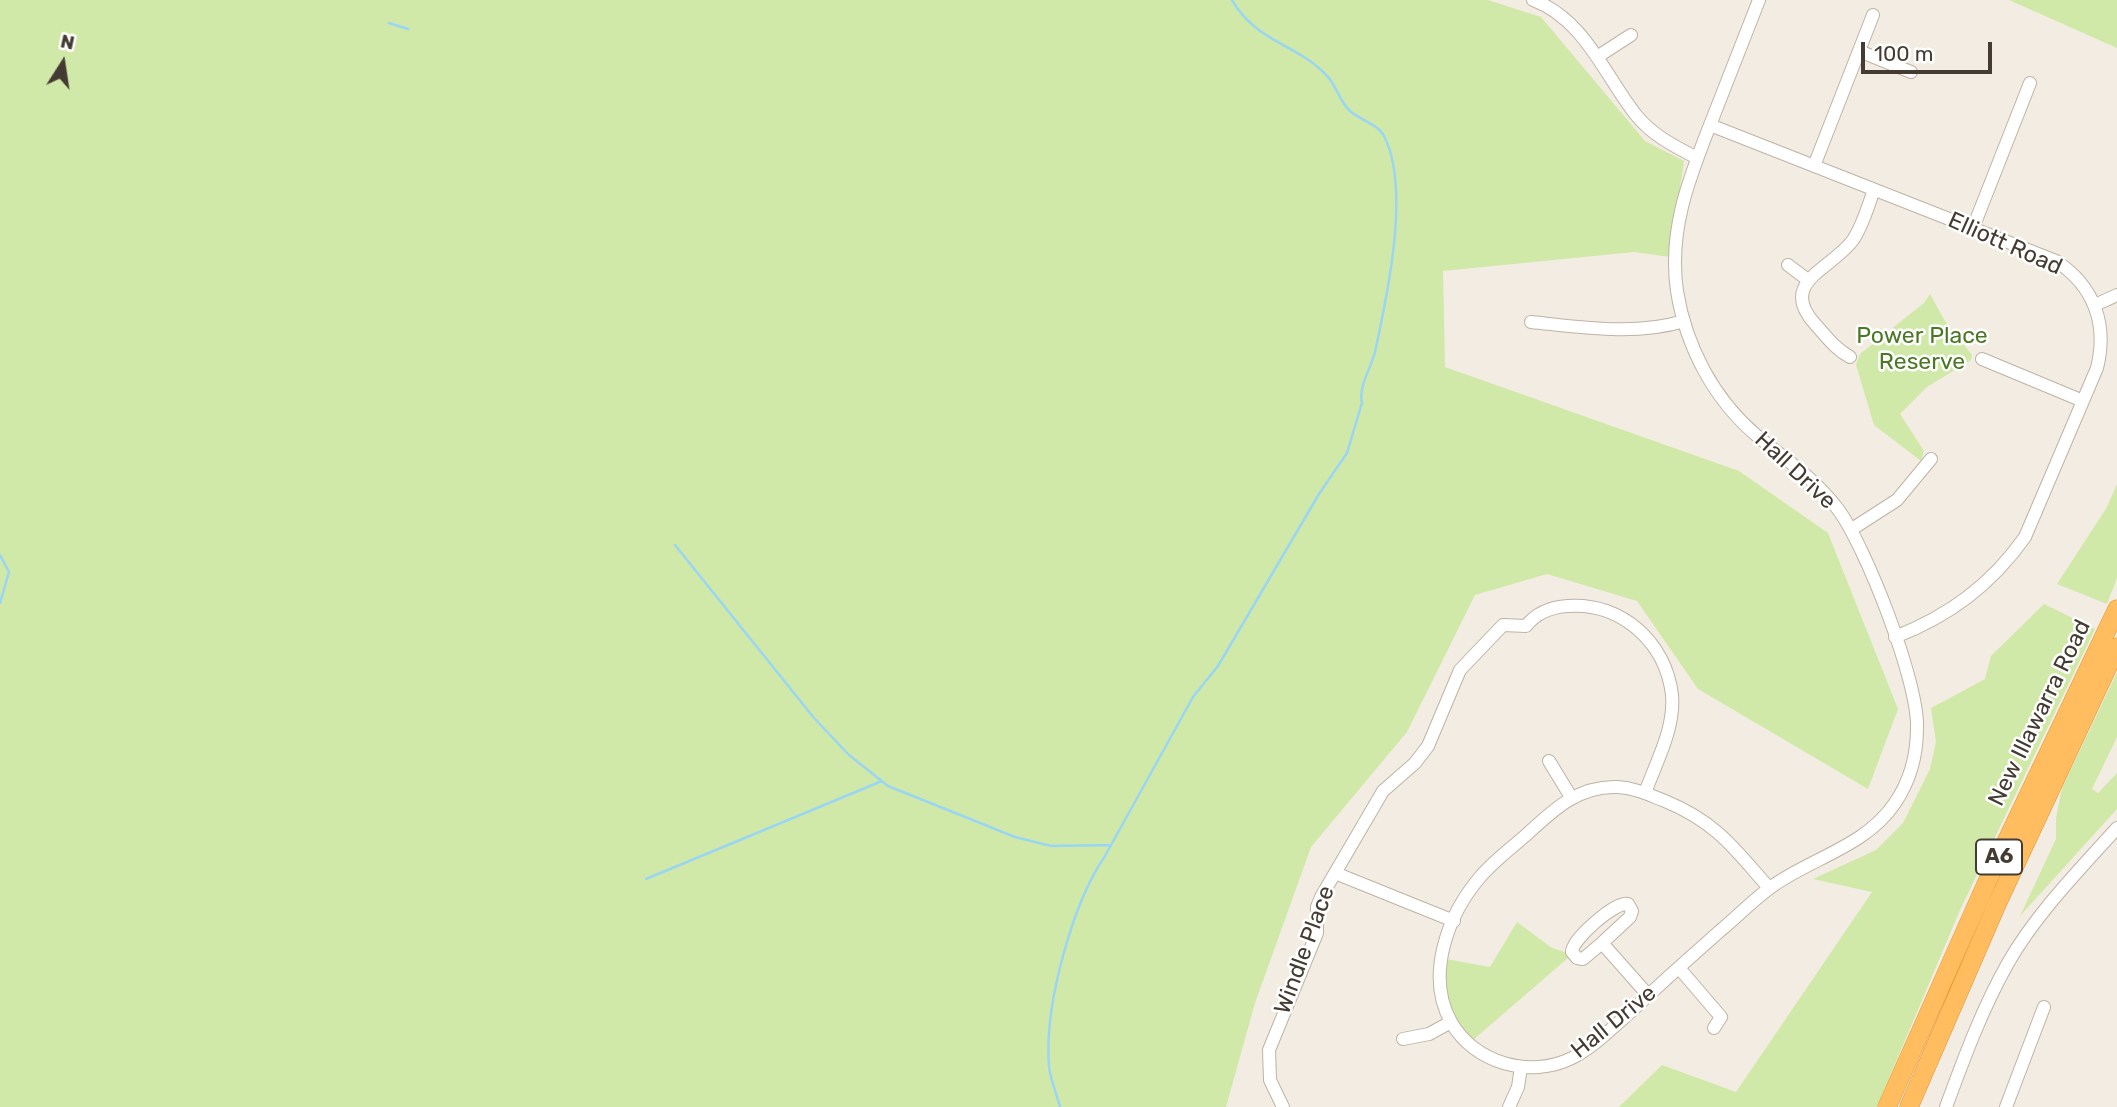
<!DOCTYPE html>
<style>
body{margin:0}
#map{position:relative;width:2117px;height:1107px;overflow:hidden;background:#f2ece2;font-family:Rubik,sans-serif}
canvas{display:block}
.north{position:absolute;left:28px;top:28px;width:70px;height:70px;-webkit-text-stroke:5px #fff;paint-order:stroke;rotate:12deg;font-size:19px;font-weight:700;line-height:28px;text-align:center;color:#443c33}
.north::after{content:'';display:block;margin:auto;width:24px;height:32px;background:#443c33;clip-path:polygon(50% 0,100% 100%,50% 72%,0 100%)}
.scale{position:absolute;left:1861px;top:42px;width:131px;height:32px;box-sizing:border-box;border:4px solid #443c33;border-top:0;padding-left:9px;font-size:21px;line-height:24px;white-space:nowrap;color:#443c33;-webkit-text-stroke:5px #fff;paint-order:stroke}
</style>
<div id="map">
<canvas width="2117" height="1107"></canvas>
<div class="north">N</div>
<div class="scale">100 m</div>
</div>
<script>
const g = document.querySelector('canvas').getContext('2d');
g.lineJoin = 'round';
function paint(path, color) {
  g.fillStyle = color;
  g.fill(path, 'evenodd');
}
function strokePath(path, color, width, dash) {
  g.strokeStyle = color;
  g.lineWidth = width;
  g.lineCap = dash ? 'butt' : 'round';
  g.setLineDash(dash || []);
  g.stroke(path);
}
function write(font, color, halo, rows, align = 'center') {
  g.font = font + ' Rubik,sans-serif';
  g.lineWidth = 5;
  g.setLineDash([]);
  g.textBaseline = 'middle';
  g.strokeStyle = halo;
  g.fillStyle = color;
  for (const [text, x, y, turn = 0] of rows) {
    g.save();
    g.translate(x, y);
    g.rotate((+turn || 0) * Math.PI / 180);
    g.textAlign = isNaN(turn) ? turn : align;
    if (halo) g.strokeText(text, 0, 0);
    g.fillText(text, 0, 0);
    g.restore();
  }
}
const green = new Path2D(`
 M0,0H1488L1541,17L1645,141L1684,161L1670,257L1634,252L1443,271L1445,367L1739,471L1828,533L1898,709L1868,789L1698,689L1637,601L1547,574L1475,595L1407,732L1311,847L1255,1003L1226,1107H0Z
 M2009,0H2117V48Z
 M1930,294L1945,321L1972,355L1971,360L1927,387L1900,414L1924,451L1921,461L1874,425L1856,365L1860,354L1924,303Z
 M2117,484V578L2107,604L2057,584L2107,507Z
 M2044,604L2095,629L1960,910L1877,1107H1619L1662,1065L1736,1092L1872,892L1813,879L1876,850L1903,823L1930,769L1936,742L1931,708L1985,679L1991,656Z
 M2117,672V737L2092,789L2098,793L2117,773V809L2020,916L2056,839V818L2062,788Z
 M1517,922L1552,948L1565,952L1568,958L1473,1040C1450,1018 1443,990 1446,959L1490,967Z`);
const stream = new Path2D(`
 M389,23L408,29
 M675,545L814,718L849,755L888,786L1015,837L1051,846L1111,845
 M0,555L9,572L0,603
 M646,879L882,781
 M1060,1107C1057,1094 1050,1079 1049,1066C1044,1007 1072,904 1105,856L1193,697L1218,666L1319,494L1347,453L1362,403C1358,387 1371,368 1375,352C1387,297 1411,188 1384,136C1378,124 1360,120 1350,111C1339,101 1337,86 1327,76C1298,44 1257,43 1232,0`);
const minor = new Path2D(`
 M1533,0C1584,19 1604,74 1636,115C1652,135 1674,146 1697,158
 M1759,0C1743,40 1728,80 1712,120C1690,176 1668,229 1677,291C1686,347 1714,399 1756,435C1785,459 1814,478 1837,508C1865,544 1919,683 1917,728C1917,755 1910,781 1895,803C1866,846 1814,857 1774,885C1755,898 1739,915 1721,930C1689,958 1657,987 1626,1016C1609,1031 1592,1048 1572,1058C1530,1079 1474,1063 1451,1022C1425,975 1448,914 1481,876C1494,861 1510,849 1525,836C1552,811 1578,785 1618,787C1635,788 1649,795 1665,801C1716,822 1734,848 1769,888
 M1859,51L1911,72
 M1597,57L1631,35
 M1710,125L2056,261C2094,286 2108,324 2097,368L2025,537C1991,585 1949,616 1895,637
 M1814,166L1873,15
 M1973,228L2030,83
 M1788,265L1808,280
 M2095,305L2117,295
 M1531,322C1581,327 1635,336 1684,321
 M1850,357C1835,349 1826,336 1815,324C1777,282 1832,269 1853,240C1863,225 1868,206 1874,190
 M1982,359L2083,401
 M1852,529L1897,500L1931,459
 M1549,761L1571,797
 M1335,873L1454,921
 M1602,943L1630,917L1632,911L1628,904C1616,901 1572,939 1572,952L1577,958L1583,959L1602,943L1648,995
 M1679,968L1721,1017L1714,1028
 M1403,1039L1429,1034L1451,1022
 M1283,1107L1270,1080L1269,1050L1317,933V907L1321,897L1383,791L1415,763L1428,746L1460,670L1503,625L1526,626C1537,612 1551,607 1568,606C1622,602 1666,643 1672,695C1675,729 1656,762 1645,793
 M1509,1107L1518,1087L1521,1067
 M1946,1107C1964,1058 1982,1009 2008,963C2036,914 2079,870 2117,828
 M2006,1107L2044,1007`);
const highway = new Path2D(`
 M1887,1107L1987,882L2117,609
 M1909,1107L1997,904L2117,647`);
const shields = [
 [1999,857,46]
];
const shieldNames = [
 ["A6",1999,857]
];
const streetNames = [
 ["Elliott Road",2005,244,24],
 ["Hall Drive",1795,471,43],
 ["New Illawarra Road",2040,713,-64],
 ["Windle Place",1305,950,-70],
 ["Hall Drive",1614,1022,-39]
];
const parkNames = [
 ["Power Place",1922,336],
 ["Reserve",1922,362]
];
paint(green, '#d1e9a8');
strokePath(stream, '#9ad6f3', 2.5);
strokePath(minor, '#beb3a5', 14);
strokePath(highway, '#e4902a', 19);
strokePath(minor, '#fff', 12);
strokePath(highway, '#ffbd60', 18);
for (const [x, y, w] of shields) {
  const box = new Path2D();
  box.roundRect(x - w / 2, y - 17.5, w, 35, 5);
  g.fillStyle = '#fff';
  g.fill(box);
  strokePath(box, '#443c33', 2);
}
write('bold 21px', '#443c33', null, shieldNames);
write('23px', '#443c33', '#fff', streetNames);
write('23px', '#4b7824', '#fff', parkNames);
</script>
